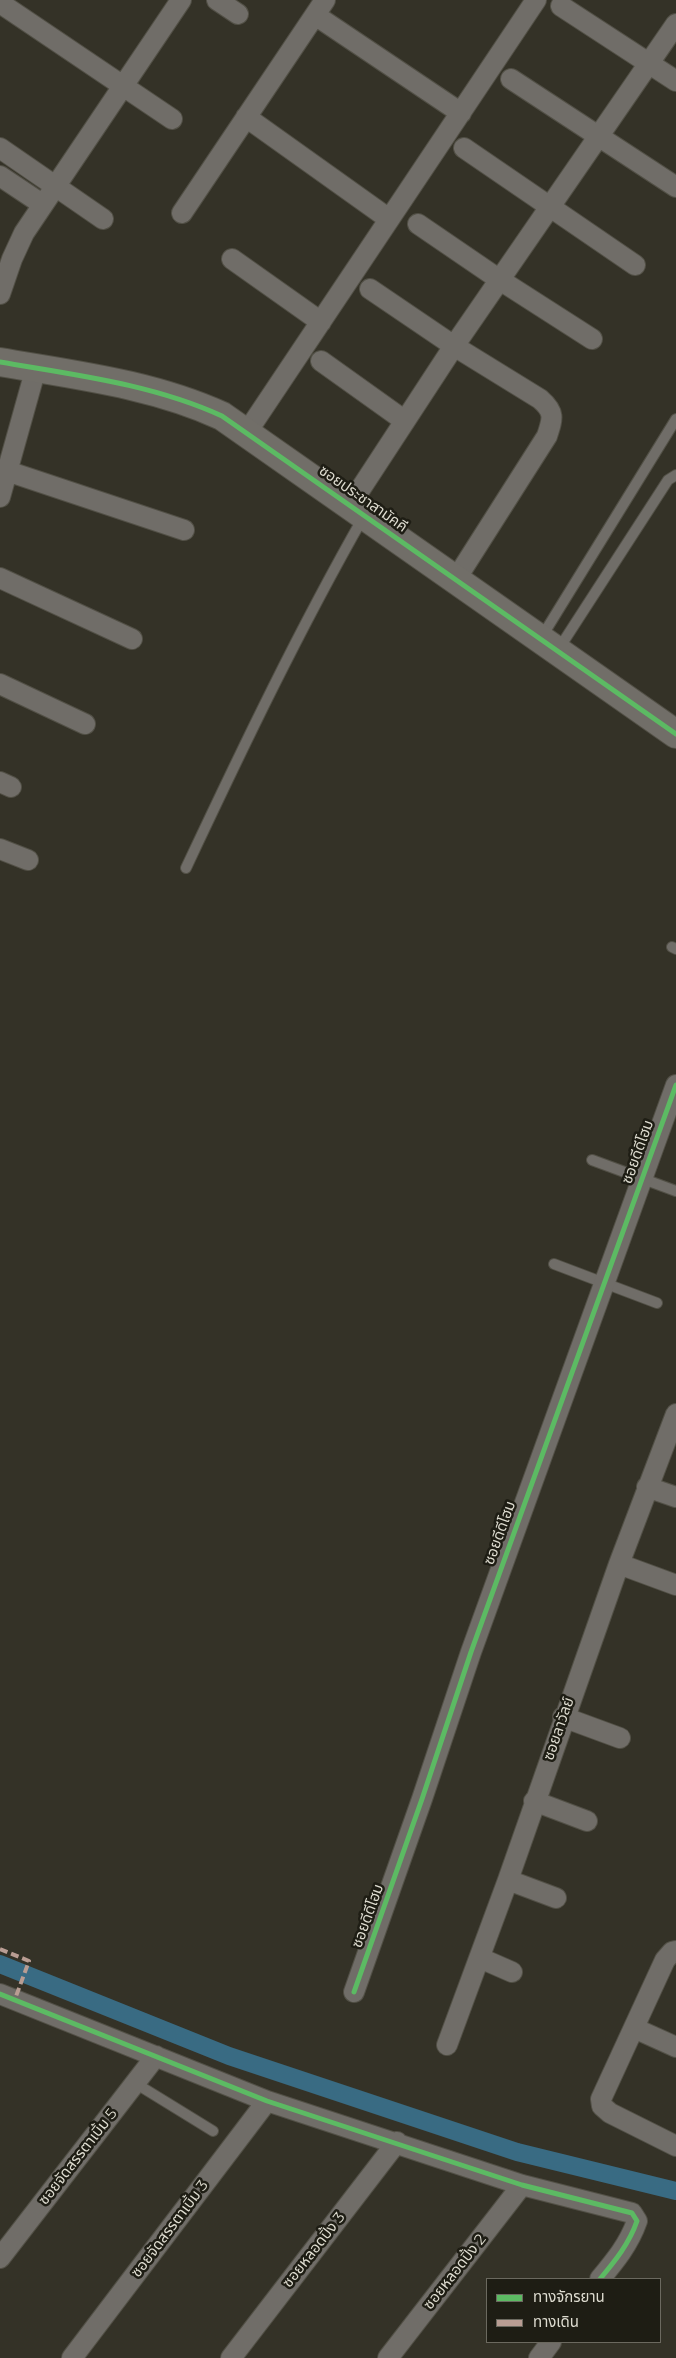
<!DOCTYPE html>
<meta charset="utf-8">
<style>
body{margin:0}
#map{position:relative;width:676px;height:2358px;overflow:hidden;background:#343227;font-family:Montserrat,"Noto Sans Thai",sans-serif}
canvas{display:block}
.legend{position:absolute;left:486px;top:2278px;width:175px;height:65px;box-sizing:border-box;background:#1e1d14;border:1px solid #6b695f;margin:0;padding:6px 9px;list-style:none;font-size:15px;color:#dedcd0}
.legend li{display:flex;align-items:center;gap:10px;height:25px}
.legend b{width:25px;border:1px solid #6b695f}
</style>
<div id="map">
<canvas width="676" height="2358"></canvas>
<ul class="legend">
<li><b style="height:6px;background:#5cba63"></b>ทางจักรยาน</li>
<li><b style="height:6px;background:#b99d93"></b>ทางเดิน</li>
</ul>
</div>
<script>
const g = document.querySelector('canvas').getContext('2d');
g.lineJoin = 'round';
function strokePath(path, color, width, dash) {
  g.strokeStyle = color;
  g.lineWidth = width;
  g.lineCap = dash ? 'butt' : 'round';
  g.setLineDash(dash || []);
  g.stroke(path);
}
function write(font, color, halo, rows, align = 'center') {
  g.font = font + ' Montserrat,"Noto Sans Thai",sans-serif';
  g.lineWidth = 5;
  g.setLineDash([]);
  g.textBaseline = 'middle';
  g.strokeStyle = halo;
  g.fillStyle = color;
  for (const [text, x, y, turn = 0] of rows) {
    g.save();
    g.translate(x, y);
    g.rotate((+turn || 0) * Math.PI / 180);
    g.textAlign = isNaN(turn) ? turn : align;
    if (halo) g.strokeText(text, 0, 0);
    g.fillText(text, 0, 0);
    g.restore();
  }
}
const canal = new Path2D(`
 M0,1964L229,2056L517,2152L676,2191`);
const lane = new Path2D(`
 M541,638L676,419
 M558,650L668,480L676,475
 M186,868C242,749 299,630 364,516
 M672,947L676,949
 M592,1160L676,1191
 M554,1264L657,1303
 M135,2083L213,2131`);
const street = new Path2D(`
 M217,0L238,14
 M0,3L172,119
 M561,6L676,81
 M315,15L461,113
 M511,79L676,187
 M246,117L389,219
 M0,148L103,219
 M464,148L635,265
 M0,176L42,204
 M182,213L325,0
 M418,224L500,280L592,339
 M232,259L321,322
 M370,289L454,346L540,399C555,412 553,418 547,436L456,579
 M0,294L12,259L24,233L181,0
 M321,361L405,421
 M247,432L536,0
 M7,471L184,530
 M0,497L36,368
 M350,505L454,346L676,24
 M0,578L132,639
 M0,684L85,724
 M0,782L11,787
 M0,849L28,860
 M647,1487L676,1497
 M619,1564L676,1585
 M563,1717L620,1738
 M534,1801L587,1821
 M508,1880L556,1898
 M676,1951L672,1952L665,1960L601,2099L602,2106L610,2113L676,2146
 M480,1958L512,1972
 M354,1992L422,1799L471,1652L676,1085
 M0,1994L267,2101L522,2185L632,2213L637,2221C629,2244 615,2261 600,2279
 M634,2028L676,2047
 M447,2045L508,1880L619,1564L676,1414
 M0,2258L156,2056
 M72,2358L267,2101
 M231,2358L397,2142
 M388,2358L522,2185
 M539,2358L551,2342`);
const secondary = new Path2D(`
 M0,362C75,375 152,384 222,416L676,734`);
const quiet = new Path2D(`
 M0,1949L29,1961L15,1999`);
const cycleway = new Path2D(`
 M0,362C75,375 152,384 222,416L676,734
 M354,1992L422,1799L471,1652L676,1085
 M0,1994L267,2101L522,2185L632,2213L637,2221C629,2244 615,2261 600,2279`);
const streetNames = [
 ["ซอยประชาสามัคคี",363,499,35],
 ["ซอยดีดีโฮม",638,1152,-70],
 ["ซอยดีดีโฮม",500,1533,-70],
 ["ซอยลาวัลย์",559,1729,-71],
 ["ซอยดีดีโฮม",368,1916,-70],
 ["ซอยจัดสรรตาเบิ้ม 5",78,2157,-52],
 ["ซอยจัดสรรตาเบิ้ม 3",170,2229,-53],
 ["ซอยหลอดปิ้ง 3",314,2250,-52],
 ["ซอยหลอดปิ้ง 2",455,2272,-52]
];
strokePath(canal, '#396b83', 18);
strokePath(lane, '#525046', 12);
strokePath(street, '#525046', 22);
strokePath(secondary, '#525046', 30);
strokePath(lane, '#706d68', 10);
strokePath(street, '#706d68', 20);
strokePath(secondary, '#716e68', 28);
strokePath(quiet, '#b99d93', 4, [8, 4]);
strokePath(cycleway, '#5cba63', 5);
write('15px', '#dedcd0', '#1e1d14', streetNames);
</script>
